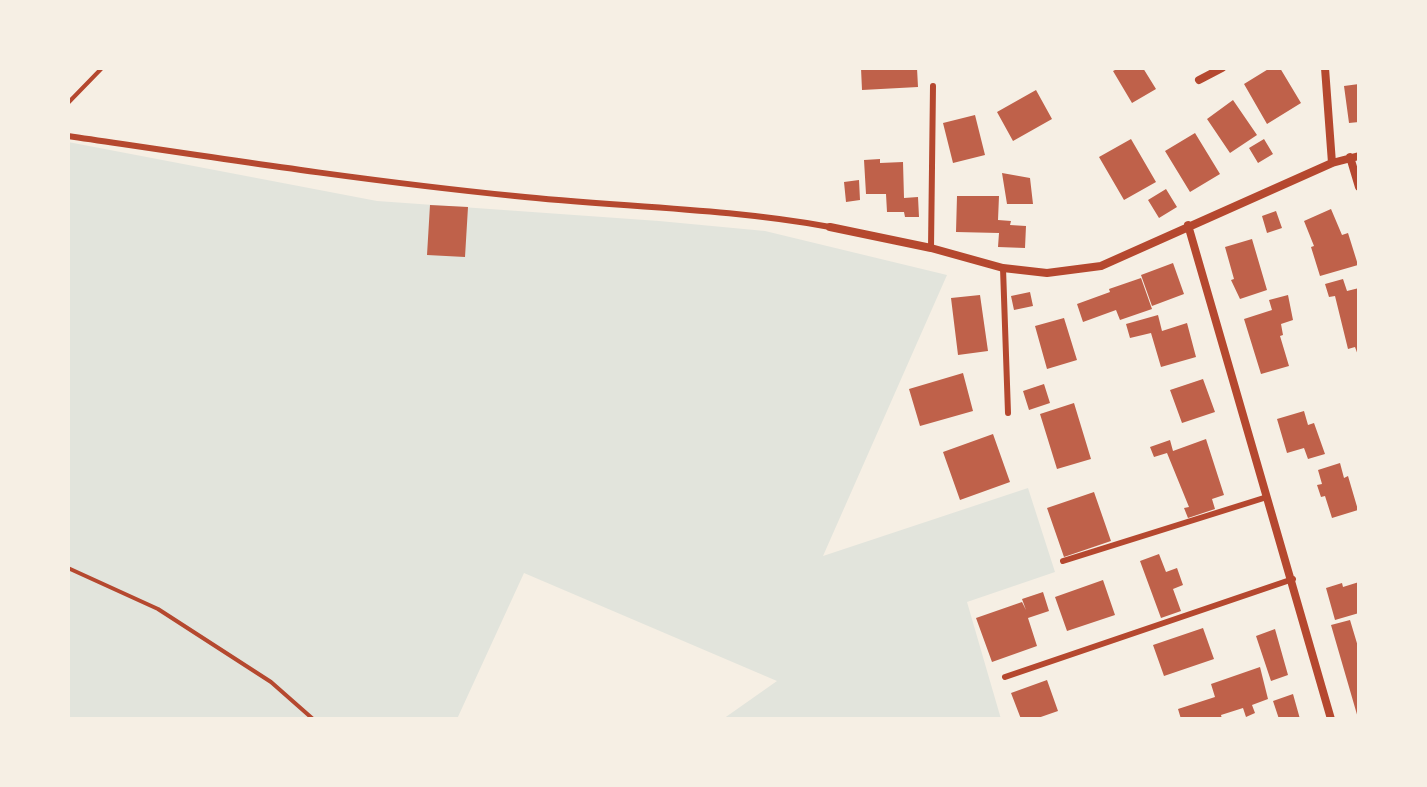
<!DOCTYPE html>
<style>
body{margin:0}
#map{position:relative;width:1427px;height:787px;overflow:hidden;background:#f6efe4;font-family:"Space Grotesk",sans-serif}
canvas{display:block}
.frame{position:absolute;inset:0;border:70px solid #f6efe4;pointer-events:none}
</style>
<div id="map">
<canvas width="1427" height="787"></canvas>
<div class="frame"></div>
</div>
<script>
const g = document.querySelector('canvas').getContext('2d');
g.lineJoin = 'round';
function paint(path, color) {
  g.fillStyle = color;
  g.fill(path, 'evenodd');
}
function strokePath(path, color, width, dash) {
  g.strokeStyle = color;
  g.lineWidth = width;
  g.lineCap = dash ? 'butt' : 'round';
  g.setLineDash(dash || []);
  g.stroke(path);
}
const green = new Path2D(`
 M68,142L377,201L659,221L765,231L947,275L823,556L1028,488L1055,572L967,602L1001,719H723L777,681L524,573L457,719H68Z`);
const building = new Path2D(`
 M861,68H917L918,87L862,90Z
 M1119,68H1143L1156,89L1132,103L1113,71Z
 M1270,68H1280L1301,103L1267,124L1244,84Z
 M1359,84V122L1349,123L1344,86Z
 M1036,90L1052,119L1013,141L997,112Z
 M1233,100L1257,135L1230,153L1207,119Z
 M975,115L985,155L953,163L943,123Z
 M1195,133L1220,174L1190,192L1165,151Z
 M1131,139L1156,182L1124,200L1099,157Z
 M1264,139L1273,154L1258,163L1249,148Z
 M880,159V163L903,162L904,198L918,197L919,217H905L904,212H887L886,194H866L864,160Z
 M1002,173L1030,178L1033,204H1007Z
 M859,180L860,200L846,202L844,182Z
 M1166,189L1177,207L1159,218L1148,200Z
 M957,196H999L998,220L1011,221L1010,225L1026,226L1025,248L998,247L999,233L956,232Z
 M430,205L468,207L465,257L427,255Z
 M1331,209L1342,235L1348,233L1358,265L1320,276L1311,247L1314,246L1304,221Z
 M1276,211L1282,228L1267,233L1262,216Z
 M1252,239L1267,290L1240,299L1231,280L1234,279L1225,247Z
 M1173,263L1184,294L1152,306L1141,275Z
 M1141,278L1152,309L1120,320L1116,310L1083,322L1077,304L1110,292L1109,289Z
 M1343,279L1347,291L1359,288V358L1355,347L1348,349L1335,296L1329,297L1325,284Z
 M1030,292L1033,306L1014,310L1011,296Z
 M980,295L988,351L958,355L951,298Z
 M1288,295L1293,320L1281,324L1283,335L1280,336L1289,366L1261,374L1244,319L1272,310L1269,300Z
 M1158,315L1162,331L1187,323L1196,357L1161,367L1151,333L1130,338L1126,324Z
 M1064,318L1077,360L1047,369L1035,326Z
 M963,373L973,411L920,426L909,389Z
 M1203,379L1215,412L1182,423L1170,390Z
 M1044,384L1050,403L1029,410L1023,391Z
 M1074,403L1091,459L1057,469L1040,414Z
 M1304,411L1308,425L1314,423L1325,454L1308,459L1304,448L1287,453L1277,419Z
 M993,434L1010,482L960,500L943,452Z
 M1206,439L1224,495L1212,499L1215,509L1188,518L1184,508L1189,507L1167,453L1154,457L1150,447L1170,440L1173,451Z
 M1340,463L1344,478L1348,476L1358,510L1332,518L1325,496L1321,497L1317,485L1322,484L1318,470Z
 M1094,492L1111,541L1064,557L1047,508Z
 M1159,554L1166,572L1177,568L1183,585L1173,589L1181,611L1161,618L1140,561Z
 M1103,580L1115,615L1067,631L1055,597Z
 M1359,582V613L1335,620L1326,588L1342,583L1343,587Z
 M1043,592L1049,611L1028,618L1037,646L992,662L976,618L1022,602L1026,610L1022,599Z
 M1350,620L1359,650L1358,718L1331,625Z
 M1203,628L1214,659L1164,676L1153,645Z
 M1275,629L1288,675L1271,681L1256,636Z
 M1260,667L1268,699L1252,705L1255,713L1246,717L1243,708L1221,715L1222,719H1181L1178,709L1215,697L1211,684Z
 M1047,680L1058,711L1035,719H1021L1011,693Z
 M1293,694L1300,719H1279L1273,701Z`);
const path = new Path2D(`
 M68,103L102,68
 M68,568L158,609L271,682L313,719`);
const service = new Path2D(`
 M68,136C217,158 365,181 515,196C620,207 726,208 830,227
 M931,248L933,86
 M1003,268L1008,413
 M1063,561L1267,497
 M1005,677L1293,579`);
const minor = new Path2D(`
 M1325,68L1332,163
 M1199,80L1222,68
 M1350,157L1359,187
 M1188,225L1331,719
 M830,227L931,248L1003,268L1047,273L1101,266L1332,163L1359,156`);
paint(green, '#e2e4dc');
paint(building, '#bf614a');
strokePath(path, '#b5482f', 4);
strokePath(service, '#b5482f', 6);
strokePath(minor, '#b5482f', 8);
</script>
